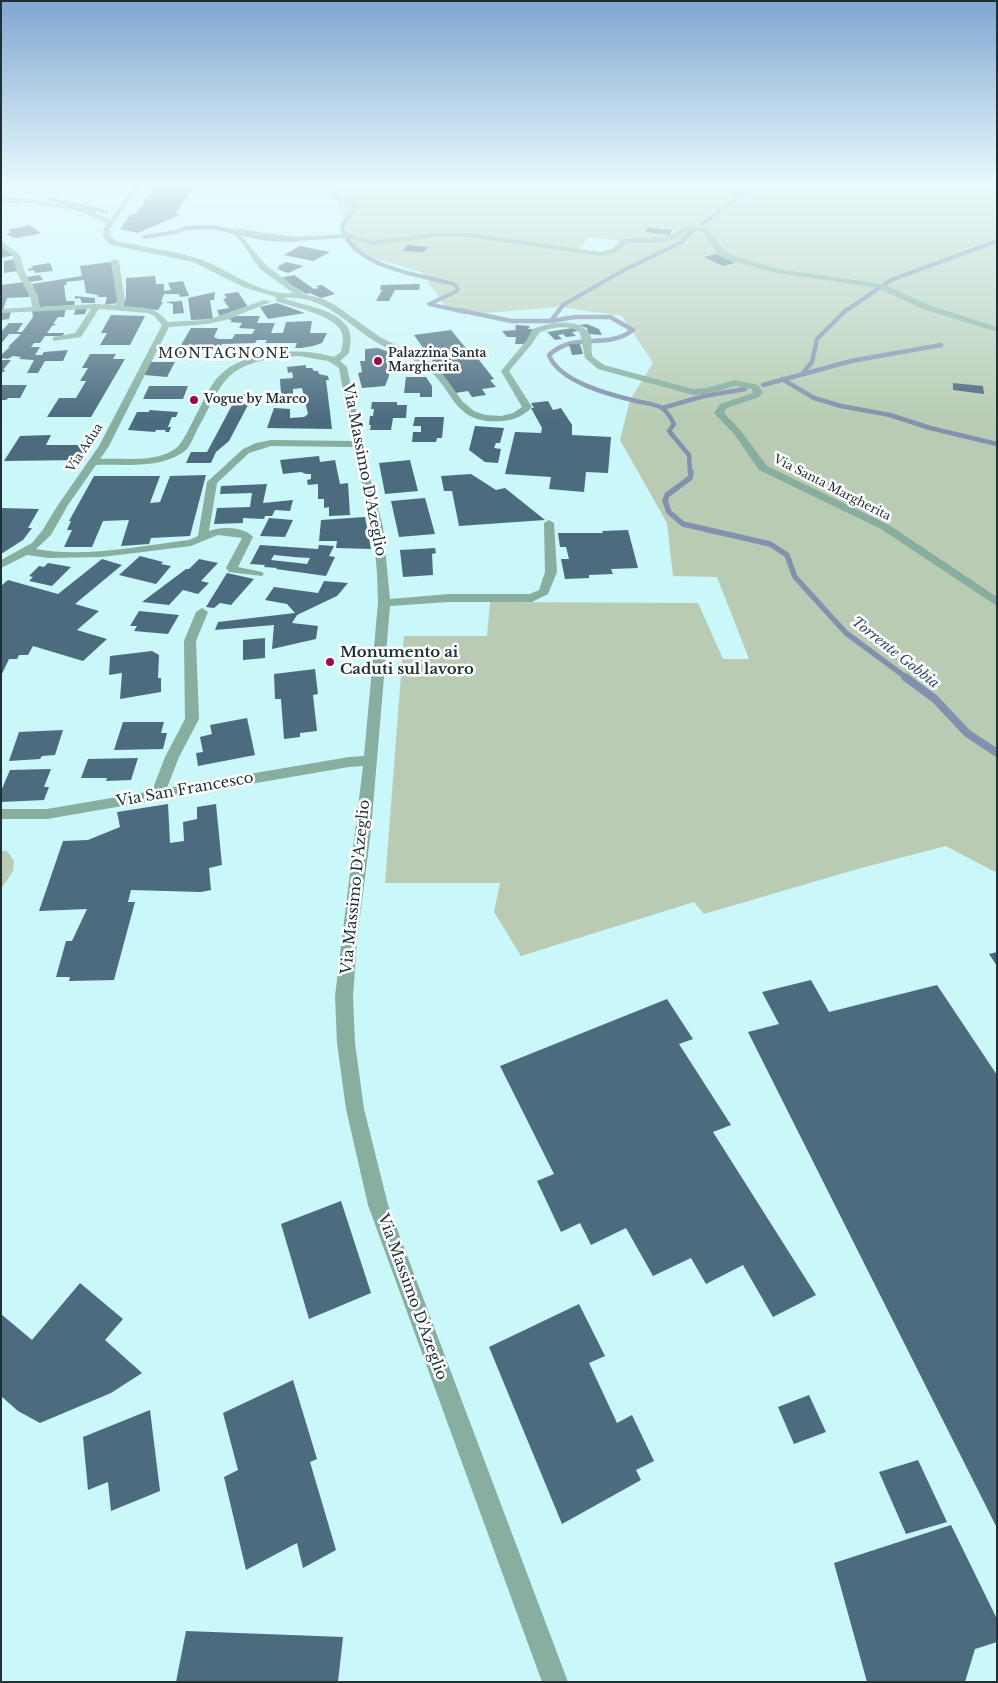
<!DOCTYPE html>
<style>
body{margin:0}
#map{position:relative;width:998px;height:1683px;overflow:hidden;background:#c9f7fa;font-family:"Libre Baskerville",serif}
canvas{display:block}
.frame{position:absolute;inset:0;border:2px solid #1f3133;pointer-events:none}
</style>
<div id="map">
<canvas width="998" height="1683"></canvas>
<div class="frame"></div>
</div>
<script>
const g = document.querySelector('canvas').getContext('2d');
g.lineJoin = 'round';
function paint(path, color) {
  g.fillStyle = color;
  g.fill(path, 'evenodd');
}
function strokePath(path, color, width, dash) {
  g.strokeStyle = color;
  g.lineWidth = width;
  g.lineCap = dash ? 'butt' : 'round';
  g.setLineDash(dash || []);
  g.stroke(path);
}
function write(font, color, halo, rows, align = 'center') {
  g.font = font + ' "Libre Baskerville",serif';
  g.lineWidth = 5;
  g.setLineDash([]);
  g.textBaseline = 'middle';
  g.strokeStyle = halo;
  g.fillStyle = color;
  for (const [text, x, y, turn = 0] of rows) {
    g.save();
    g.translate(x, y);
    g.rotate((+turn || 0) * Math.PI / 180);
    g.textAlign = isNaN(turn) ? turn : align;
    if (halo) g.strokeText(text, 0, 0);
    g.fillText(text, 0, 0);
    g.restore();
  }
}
const green = new Path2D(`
 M333,183H997V873L946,846L861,868L704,914L694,902L521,956L494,912L500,883H385L404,636H487L490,602L698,603L723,659H749L717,577L673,576L667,523L620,440L630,400L653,363L622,316L558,307L487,313L445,306L421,272L353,252ZM589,237L618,240V241L610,251L591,253L577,250Z
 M1,851H7L14,861L13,871L1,889Z`);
const streamFar3 = new Path2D(`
 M327,183L336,198L356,207L342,226C344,231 345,236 348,240C368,269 422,276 454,284L458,289L455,292L429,304L465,312
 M50,199L106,212
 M1,201H18
 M702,224L751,188L764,183
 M144,237L176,232L186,228L212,227L267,239L297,240
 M558,312L563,305L624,270L680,243L695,229
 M844,312L891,280L997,241`);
const streamFar2 = new Path2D(`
 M459,310L511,321H551L575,317H610L633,330C605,351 577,330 549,355C559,382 611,395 636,401C644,403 656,404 662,408C668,412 671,418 674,424L669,431L689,455L690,473
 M551,321L559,310
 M803,373L812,362L817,339L846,310
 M782,379L814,398L841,406L890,415L930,428L997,444
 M763,385L851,361L941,345
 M662,408L704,396L745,389`);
const streamFar1 = new Path2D(`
 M691,472L690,478L667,495L665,501L669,512L683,524L770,544L787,555L795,577L846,633L907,678`);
const stream = new Path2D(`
 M905,677L935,699L967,733L997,753`);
const building = new Path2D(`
 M156,187H194L175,214H182L138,233L120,229L131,214H135Z
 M29,225L41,233L19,238L12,237L6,234L12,232L8,230Z
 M648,228L672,230L669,235L645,232Z
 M1,245L14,255L1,258Z
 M407,245L428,247L424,252L403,251Z
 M300,246L330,252L313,261L284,255Z
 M716,254L735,263L723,266L704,257Z
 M16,259L17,271L4,273V261Z
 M111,262L117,292V303L105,305L107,297H98V295L86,293L84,280L66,282L67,285H64L66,301H75L74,305L40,307L32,284L82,276L80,266Z
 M286,262L299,265L304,266L288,273L277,269L280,267H277Z
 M50,263L53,271L35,273L34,270L29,271L28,269L33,268L32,266Z
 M40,275L43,280L29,282L26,277Z
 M294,275L314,289L319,288L316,286L322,285L335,294L321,298L310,293L306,294L280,278Z
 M155,276L156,284H164V291L171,290L168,283L183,281L189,296L180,297L179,294H164L161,302H163L158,310L123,307L126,297V278Z
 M24,282L30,297L7,298L3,310H1V285Z
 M420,284L419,290H395L389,301H376L382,290H380L381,285Z
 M215,292L214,300H210L213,319L191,320L188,298Z
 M238,292L248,307L220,317L217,310L229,308L223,299L227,298L224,294Z
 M75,296L95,298V303H82L80,298L75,299Z
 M182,301L184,313L173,314V304L165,302Z
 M277,303L305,313L268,319L260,307Z
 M76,307L87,308L85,314L74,315Z
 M66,308L64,317H58L53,324H57L52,326L47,333H64L63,336H45L40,343H34L31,347H40L35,355H42L44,352L68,350L63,361H45L38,373H27L34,360L19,359L21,357L13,356L8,359L1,358V355L10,347H8L21,334H9L1,344V332L9,323H23L17,332H22L33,317L32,310Z
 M11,311L9,319L1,320V312Z
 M111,315L145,316L130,345H100L107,333H101Z
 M235,316H260L257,323H275L271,333H283L286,322L312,321L310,333H327L322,343L313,346L301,348H295L297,343H265L267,340H257L255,343L222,344L221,346L181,345L191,328H218L214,337L218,339H232L235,334H252L255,329L239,328L242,323L230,322L232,320L228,319Z
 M587,324L599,329L602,335L588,334L587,328L579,325Z
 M516,325L530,326L528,329H533L526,344H515L516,337H507L502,331L517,330L515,329Z
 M573,328L578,331L572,332L576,336L566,337L563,334L558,335L562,339L555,340L547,332Z
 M451,330L469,352L472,351L494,379L490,380L496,387L482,389L486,395L472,397L468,391L455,393L414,335Z
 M569,344H580L583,354L572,355Z
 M378,348L389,352L391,360L387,361L389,376L385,386L362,388L358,373L362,372L360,361H365V349Z
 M179,351H200L197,358H182L176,356Z
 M90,354H116L113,359H125L91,417H47L59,398H76L86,381H80L88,368H82Z
 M1,360H11L3,370H5L4,372H1Z
 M150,362H175L167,377L144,375Z
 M306,365V368H312L314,371H318L319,374L328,376L329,380H326L332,429L267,428L274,408L290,409V418L304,417L308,414L302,388L293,389V395H281L280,379L293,378L292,372L288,373L287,367Z
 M406,377H426L432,386V397H420V393H404Z
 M953,383L983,386L984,394L953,390Z
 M1,385H27L20,398H8L6,400H1Z
 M149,386H188L183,399H143Z
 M238,394H258L255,401H261L259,405H248L229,441L216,452L211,463H186L191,452H207Z
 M548,401L553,410L561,408L572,425V435L611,437L608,473L586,472L584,492L549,489L551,477L505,474L515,432L541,433L542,428L531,408H534L531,403Z
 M372,402H397V405H407L406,418H393L391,430H370L371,425H369L370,416H373L374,409H371Z
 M149,410L178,412L176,417H172L168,427H171L169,432H165L166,430H156L155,432L128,430L137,412H149Z
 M415,417H444L442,438H437L436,442H412L413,432H421V426H413Z
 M475,426L504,428L500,443H496L494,448L501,449L498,463L485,462L469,450Z
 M51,435L46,445H86L80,460L4,461L20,436Z
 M319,456L320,462L335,460L340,484L348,483L350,515L329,516V507L324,508V499H318V484L308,485L307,480L311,479V474H306L301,472L283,474L280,460Z
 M410,460L418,491L385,494L379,463Z
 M471,474L496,490L505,488L545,520L459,526L452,491H444L441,476Z
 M206,475L190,536L151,538L149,544L121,546L129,520L103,521L92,547H64L72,530H67L71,521H69L94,476H160L150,503L160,502L170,476Z
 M267,484L263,503L293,500L290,511L275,510L272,516H265L264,519L243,518V523L214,524L217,508L250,507L252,493L220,494L221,486Z
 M425,498L435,534L399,537L391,501Z
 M1,508L39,509L28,528H32L23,540L1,554Z
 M365,517L371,549L336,548L337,541H319L321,520Z
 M269,518L293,520L285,537L260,536Z
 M628,530L638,568L611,569L613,574L589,575V578L565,579L561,559H569L566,547H560L558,533H603L602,531Z
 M260,545L318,549L319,545L334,546L329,556L335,557L326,576L276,569L277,568L264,567L265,565L250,564ZM274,555L294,557L310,558L307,564L271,560Z
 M435,548L436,553L432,554L433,575L403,577L400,550Z
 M140,556L163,562L161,564L171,566L156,584L119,575Z
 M102,559L122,565L75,604L99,611L77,630L107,639L83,661L33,646L28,655H19L17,659H9L1,676V586L8,580L58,594Z
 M199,559L218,563L201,581L209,583L198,594L183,590L169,605L142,602L186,569H189Z
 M48,563L71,567L52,586L29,581L33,577L29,576L39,566L44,567Z
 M227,573L254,579L231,605L220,603L214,608L206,607Z
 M324,581L348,583L337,596L297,615L292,623L318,626L316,639L272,649L274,625L215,630L218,622L295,613L287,604L265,600L274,587L318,593Z
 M139,611L179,615L168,634L134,631L137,626H130Z
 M265,638V658L243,660V640Z
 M152,651L159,655L158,678H161V692L120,699L122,673L109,675L110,656Z
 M315,669L318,694L313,695L317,731L300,733V737L284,739L281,699H275L274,674Z
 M247,718L255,755L198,766L196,753L203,752L200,737L212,734L210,725Z
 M123,722H164L161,733H167L163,749L114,750Z
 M63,730L55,755L42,756L40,759L9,761L19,732Z
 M138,758L131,780L106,781L107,778H81L88,759Z
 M51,769L44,787H49L44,800L1,802V791L10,770Z
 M168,804L170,843L184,841L183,822L197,819V807L216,804L222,865L209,868L211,890L201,892L131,890L128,902H135L114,980L69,981L70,977H56L66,941H72L87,909L39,911L63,841L88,840L120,827L117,812Z
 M997,952V966L989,954Z
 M811,980L829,1012L937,985L997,1075V1528L748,1032L779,1024L762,992Z
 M667,999L693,1039L679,1044L731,1125L713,1132L816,1295L773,1317L743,1265L706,1284L691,1258L653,1276L626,1228L591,1245L580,1223L561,1232L537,1181L554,1174L500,1066Z
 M341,1201L371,1293L309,1319L281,1224Z
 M80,1283L123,1319L105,1340L142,1373L111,1393L40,1423L18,1411L1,1396V1314L32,1340Z
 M579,1304L605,1356L589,1363L617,1423L632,1415L654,1461L636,1470L641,1480L562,1524L489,1347Z
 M293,1380L317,1459L310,1462L336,1550L303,1568L297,1543L246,1570L224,1477L238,1470L223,1413Z
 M809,1395L826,1432L794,1444L778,1407Z
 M150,1410L160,1491L111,1511L108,1482L88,1490L83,1437Z
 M918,1460L947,1522L906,1534L879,1472Z
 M951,1525L997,1619V1642L975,1649L965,1682H867L834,1563Z
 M186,1631L343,1637L338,1682H176Z`);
const minor = new Path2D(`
 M136,183H143L110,229L111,236L116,241C143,247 170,250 196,258C229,268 257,296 293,293L260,269L240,240L232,233V231L240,229L295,237L349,234L372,241L434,233H468L601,252L612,249L625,239L665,237L690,226L706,228L724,250L737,257L778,269L883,284L929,305L997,327V332L923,309L878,288L777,273L731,261L718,254L702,231C688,229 680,237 668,241C655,244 640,242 627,243L617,252L601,256L468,237H434L372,245L349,238L295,241L239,233L266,265L304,294L323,299L335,305L380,337L430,362L442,373L463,402L474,411L485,415L501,416L513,413L522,407L501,371L526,341L533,329C549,322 583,316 591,337C593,344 590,351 593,357L604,365L693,389L706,388L735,380L758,385L763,392L759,397L727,408L724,413L741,431L767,466L889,525L997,597V606L881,529L759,470L735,435L714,413L720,404L753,393L752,389L735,386L706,394L693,395L598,369L585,358L580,333C570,324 551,327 539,333L532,344L509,371L532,407C524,416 514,420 502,421C452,425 455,389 425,367C411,357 395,353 381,345C348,326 325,294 283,298C303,306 338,308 349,330C352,337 350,346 349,353L340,361L347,367L367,466L383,527L390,599L449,594H530L539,590L545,572L544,523L549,520L554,523L557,572L548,594L532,602H449L390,606L371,830L357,941L353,996L355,1043L364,1109L388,1205L568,1682H542L368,1205L346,1109L337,1043L335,996L363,766L349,767L47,819H1V809H47L152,791L165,757L185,719L184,641L196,612L202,608L208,612L196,641L199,719L179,757L167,788L349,757L364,756L378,603L377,573L373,527L353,447L271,446L249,453L217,483L209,531C222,526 245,527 253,537L238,567L262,572L264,574L262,576L229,572L226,568L242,538L218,535L191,546L102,557L48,558L27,555L1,568V560L32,543L42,531L58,505L99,446L162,325L154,316L148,313L99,309L81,337L53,341V337L75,333L91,309L1,313V309L32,307L30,296L17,273L13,256L1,247V241L20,255L25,273L38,296L40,307L97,304L115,305L117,301L111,261L115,259L119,261L125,301L122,306C143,308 154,305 168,322L207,320L264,300L271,302L226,320L207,324L169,327L109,446L100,459C123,458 155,463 175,449C183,444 192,422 197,413C203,402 209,387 218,377C244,349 300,347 334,357L341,352C342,346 344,339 342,333C336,315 292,307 276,301V297L243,287L193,262L111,245L103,237L104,229L107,224L85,213L74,210L1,199V195L74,206L90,210L110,220ZM299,356L328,361L339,368L352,441L271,440L256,443L243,449L207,482L198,536L189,540C141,546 84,558 36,549L51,535L68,505L96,465C123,464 158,469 182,453C190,449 194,435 198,428C207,413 214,394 225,381C241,361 275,357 299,356Z`);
const markers = [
 [378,361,5,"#9f074e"],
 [194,400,5,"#9f074e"],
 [330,662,5,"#9f074e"]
];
const farPoinames = [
 ["Palazzina Santa",388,354],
 ["Margherita",388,368],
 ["Vogue by Marco",204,400]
];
const farStreetnames = [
 ["Via Adua",85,448,-57],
 ["Via Santa Margherita",832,488,27]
];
const farNeighbourhoodnames = [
 ["MONTAGNONE",224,354]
];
const farWaternames = [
 ["Torrente Gobbia",895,653,38]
];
const streetNames = [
 ["Via Massimo D'Azeglio",364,470,79],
 ["Via San Francesco",185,790,-10],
 ["Via Massimo D'Azeglio",356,887,-84],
 ["Via Massimo D'Azeglio",412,1297,70]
];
const poiNames = [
 ["Monumento ai",340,653],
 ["Caduti sul lavoro",340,670]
];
paint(green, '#b9ccb3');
strokePath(streamFar3, '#8491ae', 4);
strokePath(streamFar2, '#8491ae', 4.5);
strokePath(streamFar1, '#8491ae', 5.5);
strokePath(stream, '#8491ae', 8);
paint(building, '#4c6b7e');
paint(minor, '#87ae9f');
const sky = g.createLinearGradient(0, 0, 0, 419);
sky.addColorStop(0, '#80a6d1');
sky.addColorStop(0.44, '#e7fbfd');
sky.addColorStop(1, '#e7fbfd00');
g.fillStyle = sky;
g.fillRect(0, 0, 998, 419);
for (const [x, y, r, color] of markers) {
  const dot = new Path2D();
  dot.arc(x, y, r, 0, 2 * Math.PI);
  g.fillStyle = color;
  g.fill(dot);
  strokePath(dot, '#fff', 2);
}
write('bold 12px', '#1f3133', '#fff', farPoinames, 'left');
write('12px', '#1f3133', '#fff', farStreetnames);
g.letterSpacing = '1px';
write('14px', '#1f3133', '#fff', farNeighbourhoodnames);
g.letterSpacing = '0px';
write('italic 14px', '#394a76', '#fff', farWaternames);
write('15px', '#1f3133', '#fff', streetNames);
write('bold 15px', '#1f3133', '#fff', poiNames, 'left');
</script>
